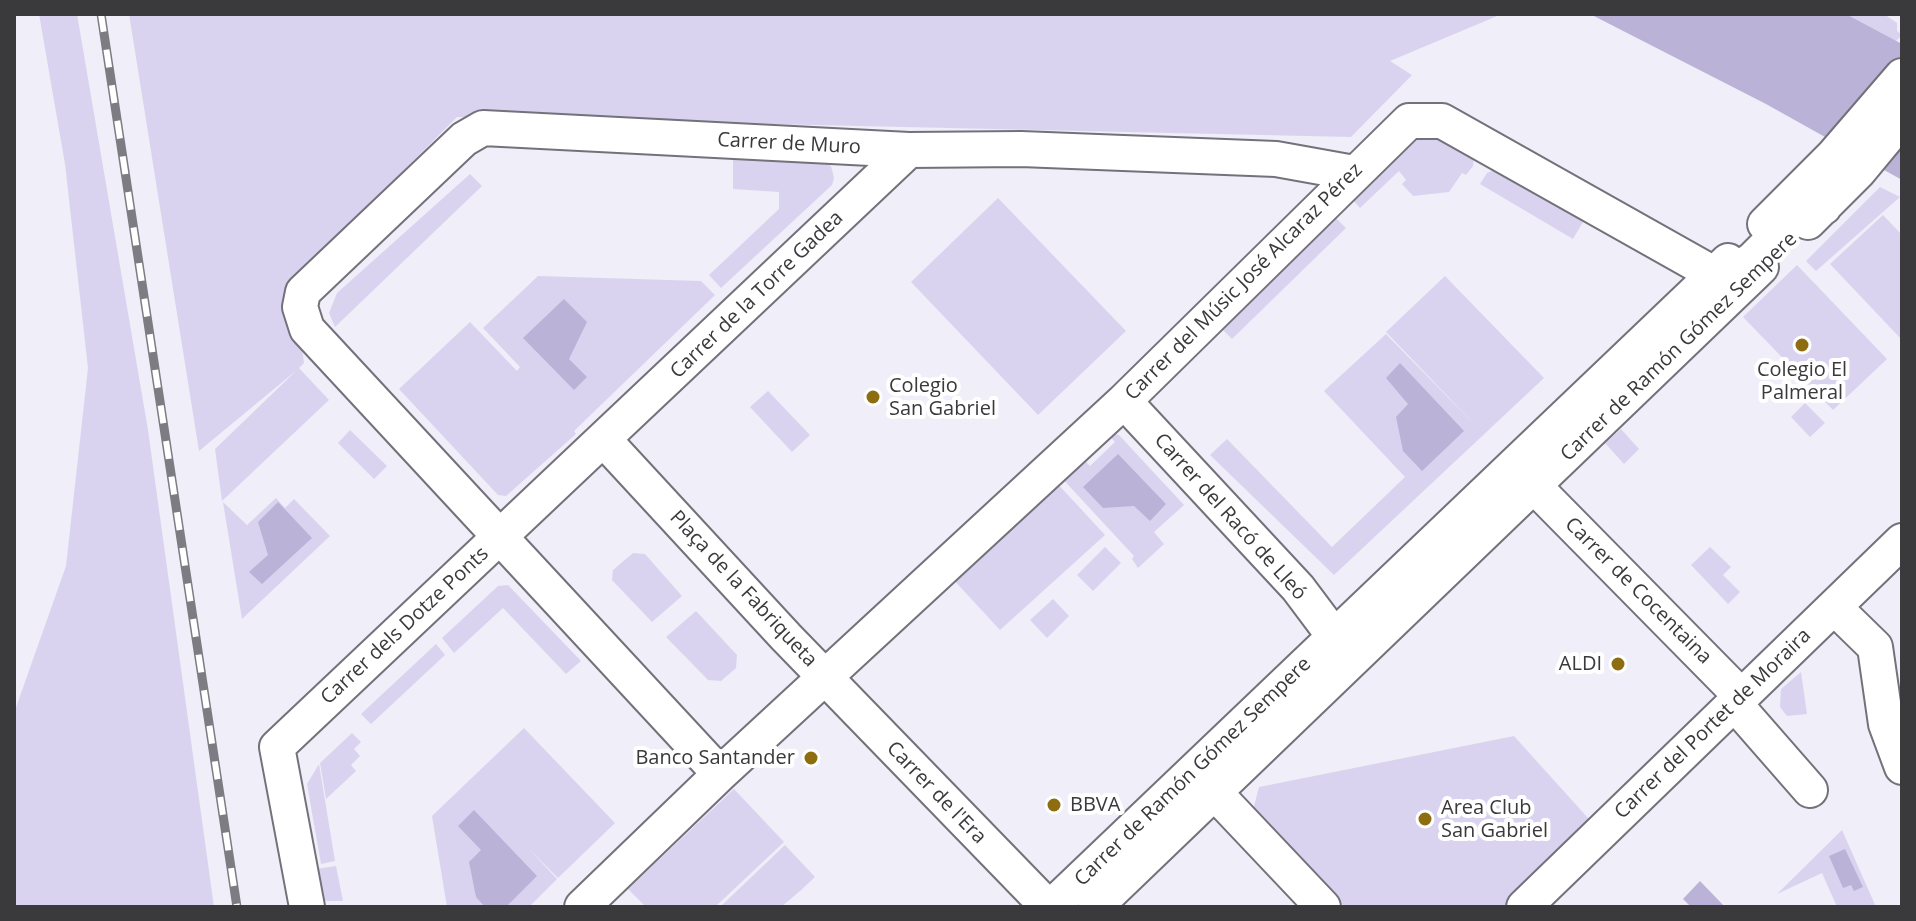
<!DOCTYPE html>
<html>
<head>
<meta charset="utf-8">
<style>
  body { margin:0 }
  #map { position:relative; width:1916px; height:921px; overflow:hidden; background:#f0eef8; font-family:"Open Sans",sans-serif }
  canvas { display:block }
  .frame { position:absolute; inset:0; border:16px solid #3a3a3d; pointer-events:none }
</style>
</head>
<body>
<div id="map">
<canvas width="1916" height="921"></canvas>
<div class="frame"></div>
</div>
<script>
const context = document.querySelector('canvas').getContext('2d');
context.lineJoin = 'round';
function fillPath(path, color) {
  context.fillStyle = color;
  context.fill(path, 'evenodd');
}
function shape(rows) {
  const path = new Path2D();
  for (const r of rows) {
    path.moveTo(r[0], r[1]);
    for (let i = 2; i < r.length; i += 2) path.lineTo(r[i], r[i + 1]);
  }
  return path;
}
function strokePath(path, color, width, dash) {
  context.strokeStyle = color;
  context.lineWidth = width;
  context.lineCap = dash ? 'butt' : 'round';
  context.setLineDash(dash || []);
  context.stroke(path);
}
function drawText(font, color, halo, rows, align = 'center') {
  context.font = font + ' "Open Sans",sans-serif';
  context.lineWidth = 8;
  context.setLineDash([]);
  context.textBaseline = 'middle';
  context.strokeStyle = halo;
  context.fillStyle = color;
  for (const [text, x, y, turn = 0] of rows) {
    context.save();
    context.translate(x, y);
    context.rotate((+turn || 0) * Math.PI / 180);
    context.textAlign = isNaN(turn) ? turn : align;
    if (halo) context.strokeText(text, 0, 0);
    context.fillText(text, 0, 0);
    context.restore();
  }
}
const green = shape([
  [39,14,77,14,148,430,214,907,14,907,14,713,66,566,88,368,65,164],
  [129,14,1502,14,1390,61,1412,75,1351,137,457,117,293,281,304,363,299,368,329,400,222,501,215,449,297,370,199,451],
  [1846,14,1884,14,1897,23,1897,31,1902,35,1896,41],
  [1426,130,1474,155,1473,166,1466,175,1462,173,1449,192,1413,196,1402,184,1406,180,1399,171,1360,208,1352,199,1417,134],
  [733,160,819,160,831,166,834,178,832,185,721,288,709,275,779,209,779,192,733,189],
  [1496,169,1583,222,1573,239,1480,184,1487,173],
  [470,174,482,186,335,327,329,313,337,293],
  [1880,187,1900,197,1816,271,1806,261],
  [998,198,1126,331,1038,415,911,282],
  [1883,215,1902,235,1902,340,1830,264],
  [1336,218,1346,228,1232,339,1221,328],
  [1797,265,1887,359,1833,410,1743,317],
  [538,276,701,281,715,295,574,431,576,434,506,496,498,495,399,389,470,322,517,371,520,367,483,328],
  [1445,276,1544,378,1334,575,1210,455,1227,439,1332,547,1405,477,1324,391,1386,334,1480,430,1386,332],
  [768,391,810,435,792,452,750,407],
  [1805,403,1825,423,1810,437,1791,417],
  [1621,429,1639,449,1624,464,1605,443],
  [350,430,387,466,374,479,338,443],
  [1106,432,1119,435,1184,505,1154,532,1164,544,1138,568,1132,559,1134,556,1059,475,1080,455,1090,466,1115,442],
  [1055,481,1105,535,1000,630,950,576],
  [276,498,285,508,294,499,330,536,242,619,223,502,247,525],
  [1105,547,1121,563,1093,591,1077,575],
  [1710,547,1731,567,1723,575,1740,592,1728,604,1691,565],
  [633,553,645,554,682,596,652,622,612,580,613,570],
  [508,585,581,661,566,674,503,608,454,653,442,638,498,586],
  [1053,599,1069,616,1047,638,1030,620],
  [696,611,737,655,736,668,721,681,708,680,666,637],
  [436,644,445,655,371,724,361,714],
  [1801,672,1807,714,1787,716,1780,707,1781,689],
  [524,728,615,823,558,878,529,849,557,879,529,907,447,907,432,816],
  [352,733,361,742,354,749,360,756,351,765,356,771,326,799,320,763],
  [1514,736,1597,828,1514,907,1345,907,1253,810,1259,787],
  [319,764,335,861,321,864,307,784],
  [734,789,784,842,715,907,646,907,628,889],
  [1842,830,1876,907,1837,907,1822,873,1777,894],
  [785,845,815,877,800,891,781,907,720,907],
  [336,866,343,901,322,901,316,869]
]);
const water = shape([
  [1590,14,1846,14,1902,44,1902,180,1766,104],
  [564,299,587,322,569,359,587,377,574,390,523,338],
  [1400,363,1464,431,1422,471,1403,451,1396,417,1408,404,1386,378],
  [1118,454,1166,504,1150,521,1134,506,1103,508,1083,487],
  [278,502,312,538,262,584,249,572,268,555,258,522],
  [474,810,537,876,506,907,485,907,476,897,469,862,481,850,458,826],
  [1845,849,1863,887,1854,891,1851,885,1843,888,1829,856],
  [1700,881,1725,907,1691,907,1683,899]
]);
const minor = shape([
  [1808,222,1859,171,1902,119],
  [1765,224,1833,156,1902,76],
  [1124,401,1298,588,1334,636,1336,656],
  [604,440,786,637,1048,907],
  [1532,466,1534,486,1741,696],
  [1834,607,1875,647,1886,724,1902,767],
  [1734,703,1810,790],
  [720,774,307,329,300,307,303,292,464,139,483,128,909,150,1021,149,1276,159,1354,173],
  [1216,794,1323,907],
  [307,907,277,747,909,150],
  [582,907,720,774,1124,401,1409,121,1442,121,1714,274,1732,274,1753,259,1796,216,1824,207],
  [1051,907,1728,261],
  [1095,907,1761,267],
  [1524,907,1902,541]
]);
const rail = shape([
  [101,14,237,907]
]);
const markers = [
  [1802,345,8,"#8e6d10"],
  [873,397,8,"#8e6d10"],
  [1618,664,8,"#8e6d10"],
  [811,758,8,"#8e6d10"],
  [1054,805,8,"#8e6d10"],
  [1425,819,8,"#8e6d10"]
];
const streetNames = [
  ["Carrer de Muro",789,144,3],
  ["Carrer del Músic José Alcaraz Pérez",1244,282,-45],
  ["Carrer de la Torre Gadea",757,295,-44],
  ["Carrer de Ramón Gómez Sempere",1679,347,-44],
  ["Carrer del Racó de Lleó",1230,517,48],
  ["Plaça de la Fabriqueta",743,589,47],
  ["Carrer de Cocentaina",1638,591,45],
  ["Carrer dels Dotze Ponts",405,626,-43],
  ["Carrer del Portet de Moraira",1713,724,-44],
  ["Carrer de Ramón Gómez Sempere",1193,772,-44],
  ["Carrer de l'Era",936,793,46]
];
const poiNames = [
  ["Colegio El",1802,370,"center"],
  ["Palmeral",1802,393,"center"],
  ["Colegio",889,386],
  ["San Gabriel",889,409],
  ["ALDI",1602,664,"right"],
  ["Banco Santander",795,758,"right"],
  ["BBVA",1070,805],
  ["Area Club",1441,808],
  ["San Gabriel",1441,831]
];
fillPath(green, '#dad3f0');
fillPath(water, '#bbb2d7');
strokePath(minor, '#73717a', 38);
strokePath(minor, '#fff', 34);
strokePath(rail, '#7d7c82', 9);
strokePath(rail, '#fff', 6, [18]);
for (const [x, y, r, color] of markers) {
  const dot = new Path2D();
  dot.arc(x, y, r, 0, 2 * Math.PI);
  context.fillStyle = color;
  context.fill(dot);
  strokePath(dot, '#fff', 3);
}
drawText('20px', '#3a3a3d', '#fff', streetNames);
drawText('20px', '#3a3a3d', '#fff', poiNames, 'left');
</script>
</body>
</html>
